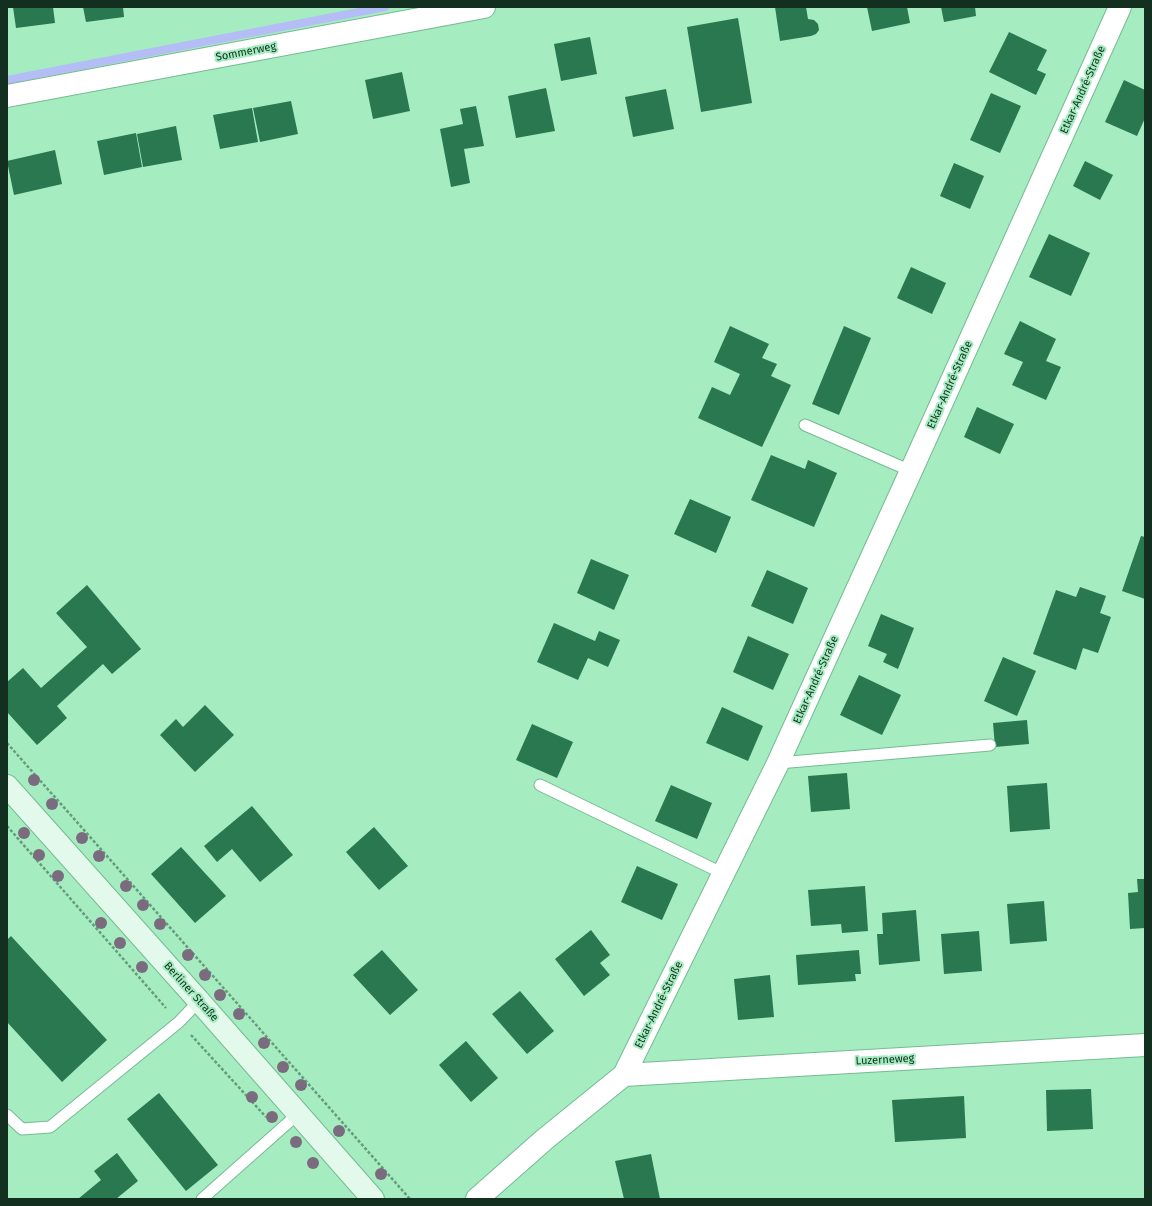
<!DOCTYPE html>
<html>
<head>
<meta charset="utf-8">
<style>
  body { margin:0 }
  #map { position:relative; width:1152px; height:1206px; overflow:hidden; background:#a5ecc0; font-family:"Fira Sans",sans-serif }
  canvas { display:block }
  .frame { position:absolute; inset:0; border:8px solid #122f1f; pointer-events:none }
</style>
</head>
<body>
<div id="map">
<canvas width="1152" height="1206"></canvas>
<div class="frame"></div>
</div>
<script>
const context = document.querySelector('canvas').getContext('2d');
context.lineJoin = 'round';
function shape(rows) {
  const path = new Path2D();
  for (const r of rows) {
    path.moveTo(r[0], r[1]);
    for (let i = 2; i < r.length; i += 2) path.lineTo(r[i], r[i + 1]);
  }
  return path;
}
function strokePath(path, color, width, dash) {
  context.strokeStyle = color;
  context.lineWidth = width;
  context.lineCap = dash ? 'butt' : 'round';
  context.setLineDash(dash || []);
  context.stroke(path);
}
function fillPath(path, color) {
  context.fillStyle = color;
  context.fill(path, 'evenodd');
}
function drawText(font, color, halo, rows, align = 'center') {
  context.font = font + ' "Fira Sans",sans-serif';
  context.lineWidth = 4;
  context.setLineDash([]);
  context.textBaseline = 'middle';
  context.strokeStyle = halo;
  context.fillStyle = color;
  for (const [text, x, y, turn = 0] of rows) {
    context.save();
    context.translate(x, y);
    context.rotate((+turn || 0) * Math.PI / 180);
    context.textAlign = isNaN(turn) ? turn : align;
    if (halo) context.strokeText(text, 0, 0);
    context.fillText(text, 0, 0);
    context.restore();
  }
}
const stream = shape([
  [7,80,385,7]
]);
const building = shape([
  [13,7,53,7,55,23,16,28],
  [83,7,123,7,124,17,86,22],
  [775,7,806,7,808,19,814,20,818,24,819,30,816,34,811,36,780,41],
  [867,7,907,7,910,23,872,31],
  [941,7,975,7,976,16,944,22],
  [738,18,752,103,701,112,687,27],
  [1009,32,1047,50,1037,70,1046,74,1036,95,989,72],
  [590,37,597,74,561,81,554,44],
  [402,72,410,111,373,119,365,80],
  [1124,80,1145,90,1145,118,1137,136,1105,122],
  [546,88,555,131,516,138,508,96],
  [666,89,674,129,633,137,625,97],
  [991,93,1021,106,1000,153,970,140],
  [291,101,298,134,260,142,253,108],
  [476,106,484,146,464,149,470,183,451,187,440,129,463,124,460,109],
  [252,108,258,142,220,149,213,115],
  [176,126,182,160,143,167,137,134],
  [136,133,142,167,104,175,97,141],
  [55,150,62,184,14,195,7,161],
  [1085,161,1113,175,1100,200,1073,186],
  [954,163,984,176,970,209,940,196],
  [1049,234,1090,253,1071,296,1029,277],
  [911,267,946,283,932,314,897,298],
  [1020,321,1056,339,1046,361,1061,367,1046,400,1012,385,1023,362,1004,354],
  [730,326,769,344,762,358,777,364,771,376,791,385,762,447,698,418,712,387,730,395,740,374,714,362],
  [844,326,871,338,839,415,812,404],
  [977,407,1014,424,1000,454,964,437],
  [771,455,805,469,808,460,837,473,814,527,751,500],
  [690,499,731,517,716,553,674,534],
  [1141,536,1145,537,1145,599,1122,591],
  [591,559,629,575,614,610,577,593],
  [767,570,808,588,793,624,751,606],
  [87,585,141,649,112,674,103,664,57,706,67,718,37,745,7,712,7,682,23,668,41,688,87,647,56,613],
  [1080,587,1106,596,1100,613,1111,617,1098,653,1083,648,1076,670,1033,654,1056,590,1076,597],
  [881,614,914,628,898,669,883,662,887,654,868,646],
  [554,623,595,641,599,631,620,640,608,667,588,658,578,680,537,662],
  [748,636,789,654,773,690,733,672],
  [1003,657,1036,671,1017,716,984,701],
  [859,675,901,695,882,735,840,715],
  [205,705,234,735,195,772,160,735,176,719,183,727],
  [722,707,763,726,748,761,706,743],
  [1027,720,1029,744,995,747,993,723],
  [532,724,573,742,557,778,516,760],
  [847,773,850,809,811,812,808,776],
  [1047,783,1050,829,1010,832,1007,786],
  [671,785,712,803,697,839,655,821],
  [252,806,293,855,260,882,232,849,217,862,204,846],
  [374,827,408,866,379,890,346,852],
  [181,847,226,896,195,923,151,874],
  [637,866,678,884,662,920,621,902],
  [1137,879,1145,879,1145,928,1130,929,1128,893,1138,892],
  [865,886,868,931,842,933,841,924,811,926,808,890],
  [1044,901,1047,941,1010,944,1007,904],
  [916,910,920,961,879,965,877,934,883,934,882,913],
  [591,930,610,955,600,963,610,975,584,996,555,959],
  [979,931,982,971,944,974,941,934],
  [11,936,107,1040,62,1082,7,1022,7,940],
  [382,950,418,990,390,1015,353,975],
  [859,950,861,974,855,974,856,981,798,985,796,955],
  [770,975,774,1017,738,1020,734,979],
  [520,991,554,1031,527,1054,492,1014],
  [466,1041,498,1078,471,1102,439,1065],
  [1091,1089,1093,1129,1047,1131,1046,1090],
  [159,1093,218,1165,186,1191,127,1119],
  [964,1096,966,1138,895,1142,892,1100],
  [117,1153,138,1181,116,1199,78,1199,101,1180,94,1171],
  [651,1154,660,1199,624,1199,615,1161]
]);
const path = shape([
  [7,743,410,1199],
  [7,826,166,1008],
  [191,1035,266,1117]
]);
const lane = shape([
  [805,425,911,471],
  [778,763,990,745],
  [540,785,724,874],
  [7,1115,22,1129,50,1127,179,1022,199,1001],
  [202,1199,299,1113]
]);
const street = shape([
  [7,96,484,7],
  [624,1075,1145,1045],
  [477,1199,545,1139,624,1075,778,763,911,471,1120,7]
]);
const secondary = shape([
  [7,786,199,1001,373,1199]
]);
const trees = [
  [34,780],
  [52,804],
  [24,833],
  [82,838],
  [39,855],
  [99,856],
  [58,876],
  [126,886],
  [143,905],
  [101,923],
  [160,924],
  [120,943],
  [188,955],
  [142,967],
  [205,975],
  [220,995],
  [239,1014],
  [264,1043],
  [283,1067],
  [301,1085],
  [252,1097],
  [272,1117],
  [339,1131],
  [296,1142],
  [313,1163],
  [381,1174]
];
const streetNames = [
  ["Sommerweg",246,52,-11],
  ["Etkar-André-Straße",1083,90,-66],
  ["Etkar-André-Straße",950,385,-66],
  ["Etkar-André-Straße",816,680,-66],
  ["Berliner Straße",191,992,48],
  ["Etkar-André-Straße",659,1005,-64],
  ["Luzerneweg",885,1060,-3]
];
strokePath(stream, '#b4bdf6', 8);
fillPath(building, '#29784f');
strokePath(lane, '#76bb92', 13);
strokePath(street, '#76bb92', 24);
strokePath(secondary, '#76bb92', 24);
strokePath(path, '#669b7b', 2.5, [3, 2]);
strokePath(lane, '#fff', 11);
strokePath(street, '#fff', 22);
strokePath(secondary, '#e2f9eb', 22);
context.fillStyle = '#7a6c7e';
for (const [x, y] of trees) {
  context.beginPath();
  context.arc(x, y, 6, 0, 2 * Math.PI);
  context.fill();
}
drawText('11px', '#122f1f', '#a5ecc0', streetNames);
</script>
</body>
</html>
